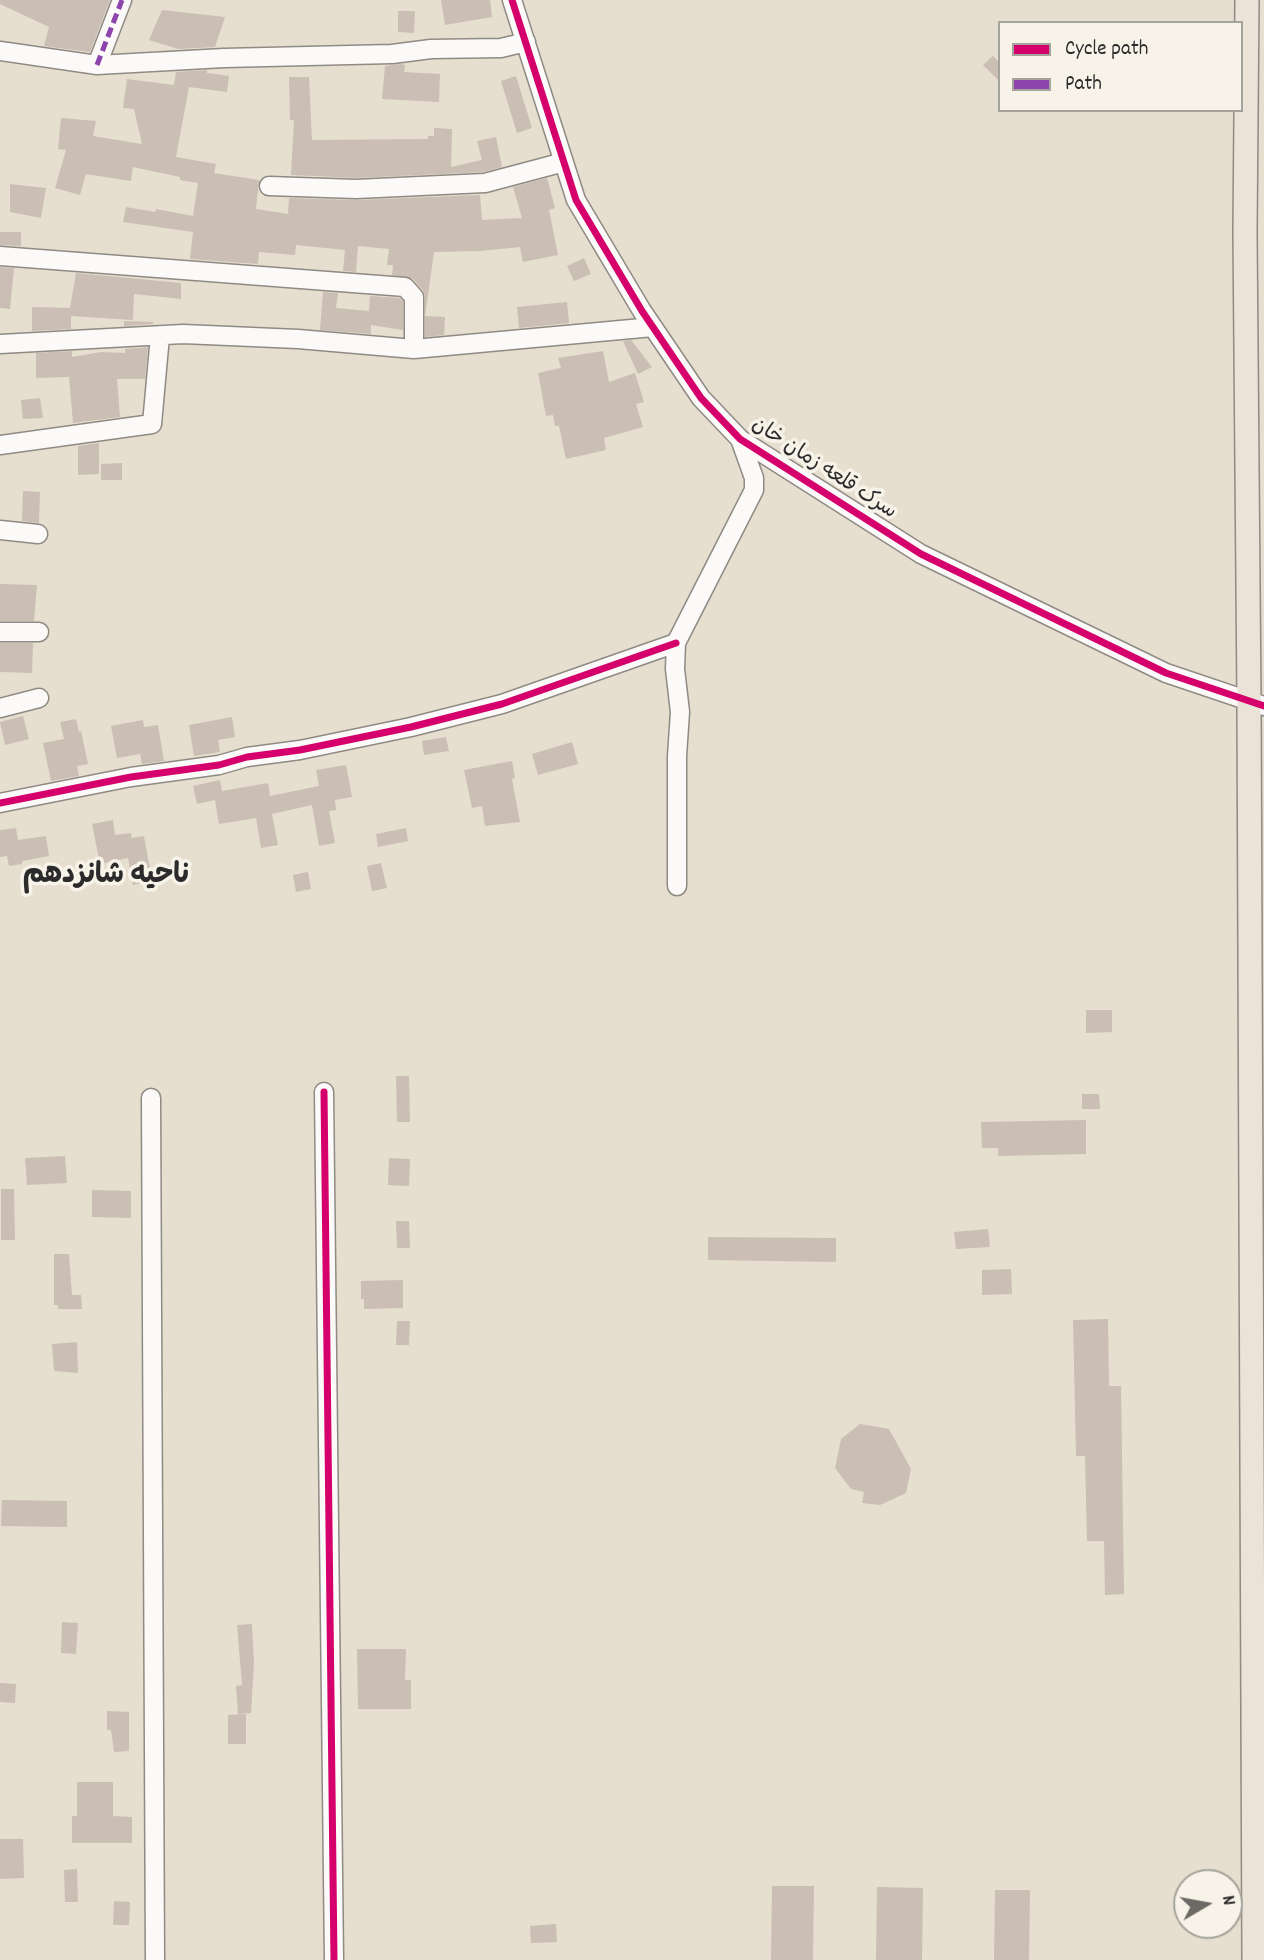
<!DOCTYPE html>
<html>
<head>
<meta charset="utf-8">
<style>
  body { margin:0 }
  #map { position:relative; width:1264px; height:1960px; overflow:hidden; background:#e6decf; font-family:Dekko,sans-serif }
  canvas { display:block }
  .legend { position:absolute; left:998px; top:21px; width:245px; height:91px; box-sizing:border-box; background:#f7f3e8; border:2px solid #a5a39c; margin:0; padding:9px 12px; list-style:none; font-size:21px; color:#2b2b2b }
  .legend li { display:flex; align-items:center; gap:14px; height:35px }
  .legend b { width:35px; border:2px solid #a5a39c }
  .north { position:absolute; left:1173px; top:1869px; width:70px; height:70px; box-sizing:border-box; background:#f7f3e8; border:2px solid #a5a39c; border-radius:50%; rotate:80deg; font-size:19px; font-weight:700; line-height:28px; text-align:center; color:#2b2b2b }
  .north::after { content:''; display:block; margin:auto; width:24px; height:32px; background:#6c6a64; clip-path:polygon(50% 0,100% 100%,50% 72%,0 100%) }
</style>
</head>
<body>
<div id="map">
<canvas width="1264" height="1960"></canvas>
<ul class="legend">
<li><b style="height:9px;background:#d6006c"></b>Cycle path</li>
<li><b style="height:9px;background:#8e44ad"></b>Path</li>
</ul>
<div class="north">N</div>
</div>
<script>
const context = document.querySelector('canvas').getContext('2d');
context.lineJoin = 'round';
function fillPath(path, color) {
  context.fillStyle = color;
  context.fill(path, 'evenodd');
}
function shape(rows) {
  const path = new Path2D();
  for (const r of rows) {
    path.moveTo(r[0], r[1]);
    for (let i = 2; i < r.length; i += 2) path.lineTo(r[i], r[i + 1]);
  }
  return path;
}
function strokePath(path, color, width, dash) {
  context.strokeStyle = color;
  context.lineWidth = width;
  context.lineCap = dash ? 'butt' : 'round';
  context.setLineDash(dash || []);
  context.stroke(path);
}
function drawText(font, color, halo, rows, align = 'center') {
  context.font = font + ' Dekko,"Playpen Sans Arabic",sans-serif';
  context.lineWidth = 7;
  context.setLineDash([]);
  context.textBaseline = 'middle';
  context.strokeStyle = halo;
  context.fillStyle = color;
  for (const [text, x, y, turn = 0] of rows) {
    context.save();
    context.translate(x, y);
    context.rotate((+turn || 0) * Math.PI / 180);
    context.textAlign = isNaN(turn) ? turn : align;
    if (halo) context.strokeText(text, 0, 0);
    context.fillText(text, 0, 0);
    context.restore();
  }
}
const building = shape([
  [0,0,110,0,90,52,44,46,49,27,0,4],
  [441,0,490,0,492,17,445,25],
  [162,10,225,17,215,47,178,49,149,40],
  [398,11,415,11,414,33,398,32],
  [993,56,1000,63,1000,82,983,65],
  [401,64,405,65,404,72,440,74,439,102,382,99,385,66],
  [207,70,207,73,229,76,227,92,189,87,176,157,216,164,214,173,259,180,256,209,288,214,289,198,356,200,480,195,482,220,522,218,513,187,547,178,555,208,549,210,558,255,523,262,520,247,480,251,434,252,425,316,445,317,444,335,425,337,425,297,423,290,413,279,392,275,393,265,387,265,389,249,358,246,356,272,343,271,345,250,296,245,295,255,259,252,258,264,190,259,193,232,123,222,126,207,155,212,156,209,193,216,198,183,180,180,180,177,133,167,131,181,86,174,80,195,55,188,66,150,58,149,61,118,96,121,93,136,142,144,134,109,123,108,127,79,174,85,176,72],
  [516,76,532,128,517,133,501,81],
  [289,77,309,77,312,140,428,139,428,136,434,136,434,128,452,129,451,167,482,160,477,141,496,137,502,167,483,172,356,178,291,175,294,120,290,120],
  [10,184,46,188,41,218,10,212],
  [0,232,21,232,21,246,0,245],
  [584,258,591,274,574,281,567,266],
  [0,267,14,268,10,309,0,308],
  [76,273,181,283,181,299,134,294,133,320,71,316,71,329,32,331,32,307,70,308],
  [323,292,338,293,336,308,369,311,370,296,400,298,403,301,403,330,371,325,371,334,320,330],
  [567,302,569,323,519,328,517,307],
  [124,321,153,322,153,324,124,326],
  [631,340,652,367,638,374,623,341],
  [148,347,145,379,117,379,120,417,73,423,69,377,36,378,36,353,72,351,72,357,101,352,125,353,125,349],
  [603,351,609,382,635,373,644,402,636,404,643,427,604,438,606,450,566,459,559,426,555,426,553,415,546,416,538,373,561,368,558,358],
  [40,398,43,418,23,419,21,400],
  [99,443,99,474,78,475,78,446],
  [122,463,122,480,101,480,101,464],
  [23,491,40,492,39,523,22,521],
  [0,584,37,585,34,621,0,621],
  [0,643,33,643,32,673,0,672],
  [23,716,29,739,5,745,0,722],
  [232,717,235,737,218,740,220,752,194,756,189,725],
  [76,719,79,732,81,731,88,764,77,766,79,776,51,781,43,743,64,739,60,722],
  [143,720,144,727,158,725,164,761,142,764,140,754,117,758,111,726],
  [446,737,449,751,424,755,422,741],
  [572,742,578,764,538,775,532,754],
  [512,761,515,778,512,779,520,822,485,826,482,806,472,808,464,770],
  [346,765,352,797,335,800,336,810,329,811,335,843,319,846,312,805,272,814,278,845,261,848,256,818,219,824,215,800,197,804,193,786,220,780,222,791,268,783,270,796,319,786,316,770],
  [113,820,115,835,131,833,132,838,144,836,152,881,133,885,128,858,100,864,92,824],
  [16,828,18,840,46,836,49,856,22,861,22,864,9,866,7,856,0,857,0,830],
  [406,828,408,841,378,847,376,834],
  [381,863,387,888,372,891,367,866],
  [308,872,311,889,296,892,293,875],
  [1086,1010,1112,1010,1112,1032,1086,1033],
  [396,1076,409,1076,410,1122,397,1122],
  [1082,1094,1099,1094,1100,1109,1082,1109],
  [1086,1120,1086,1154,998,1156,998,1148,982,1148,981,1122],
  [65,1156,67,1183,27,1185,25,1158],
  [389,1158,410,1159,409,1186,388,1185],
  [1,1189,14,1189,15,1240,1,1240],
  [92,1190,131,1191,131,1218,92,1217],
  [396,1221,409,1221,410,1248,397,1248],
  [988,1229,990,1247,956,1249,954,1232],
  [708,1237,836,1238,836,1262,708,1260],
  [54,1254,69,1254,72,1295,81,1295,82,1309,58,1309,58,1305,54,1305],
  [1011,1269,1012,1294,982,1295,982,1270],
  [403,1280,403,1308,364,1309,364,1299,361,1299,361,1281],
  [1108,1319,1109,1386,1121,1386,1124,1594,1105,1595,1104,1541,1087,1541,1085,1456,1076,1456,1073,1320],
  [397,1321,410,1321,409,1345,396,1345],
  [77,1342,78,1373,54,1371,52,1344],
  [860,1424,889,1429,911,1469,906,1493,880,1505,862,1503,864,1492,851,1489,835,1468,841,1439],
  [2,1500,67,1501,67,1527,1,1526],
  [62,1622,78,1623,76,1654,61,1653],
  [252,1624,254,1662,251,1713,238,1714,236,1686,242,1685,237,1625],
  [357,1649,406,1649,405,1680,411,1680,411,1709,358,1709],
  [0,1683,16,1684,15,1703,0,1702],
  [107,1711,129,1712,129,1751,114,1752,111,1730,107,1730],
  [246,1714,246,1744,228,1744,228,1715],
  [77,1782,113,1782,113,1816,132,1817,132,1843,72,1843,72,1816,77,1816],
  [0,1839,23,1839,24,1878,0,1879],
  [77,1869,78,1902,65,1902,64,1870],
  [772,1886,814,1886,813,1960,771,1960],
  [877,1887,923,1888,922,1960,876,1960],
  [995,1890,1030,1890,1029,1960,994,1960],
  [114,1901,130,1902,129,1925,113,1925],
  [556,1924,557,1942,531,1943,530,1926]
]);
const minor = shape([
  [512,0,576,200,642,311,701,398,740,439,921,554,1166,673,1264,706],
  [0,51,97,65,224,58,392,54,431,49,501,48,526,42],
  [97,65,122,0],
  [269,186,356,189,485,183,564,162],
  [0,256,405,287,414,297,414,349],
  [0,344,183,334,298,339,414,349,653,327],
  [0,445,152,424,160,336],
  [0,530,38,534],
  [0,632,39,632],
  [0,708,39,698],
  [0,803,131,777,219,765,247,757,300,750,411,727,502,704,676,643],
  [677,886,677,756,680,712,675,669,676,643,754,490,754,478,740,439],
  [324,1092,334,1960],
  [151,1098,155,1960]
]);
const major = shape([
  [1247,0,1245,232,1249,701,1254,1960]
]);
const quiet = shape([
  [97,65,122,0]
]);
const cycleway = shape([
  [512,0,576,200,642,311,701,398,740,439,921,554,1166,673,1264,706],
  [0,803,131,777,219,765,247,757,300,750,411,727,502,704,676,643],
  [324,1092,334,1960]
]);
const streetNames = [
  ["سرک قلعه زمان خان",823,470,33]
];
const districtNames = [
  ["ناحیه شانزدهم",106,878]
];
fillPath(building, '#cbbeb5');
strokePath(minor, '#8f8a83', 21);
strokePath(major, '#8f8a83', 26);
strokePath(minor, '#fbfaf8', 18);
strokePath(major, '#ebe2d8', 23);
strokePath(quiet, '#8e44ad', 5, [10, 5]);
strokePath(cycleway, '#d6006c', 7);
drawText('21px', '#2b2b2b', '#f7f3e8', streetNames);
drawText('bold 28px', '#2b2b2b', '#f7f3e8', districtNames);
</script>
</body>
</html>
